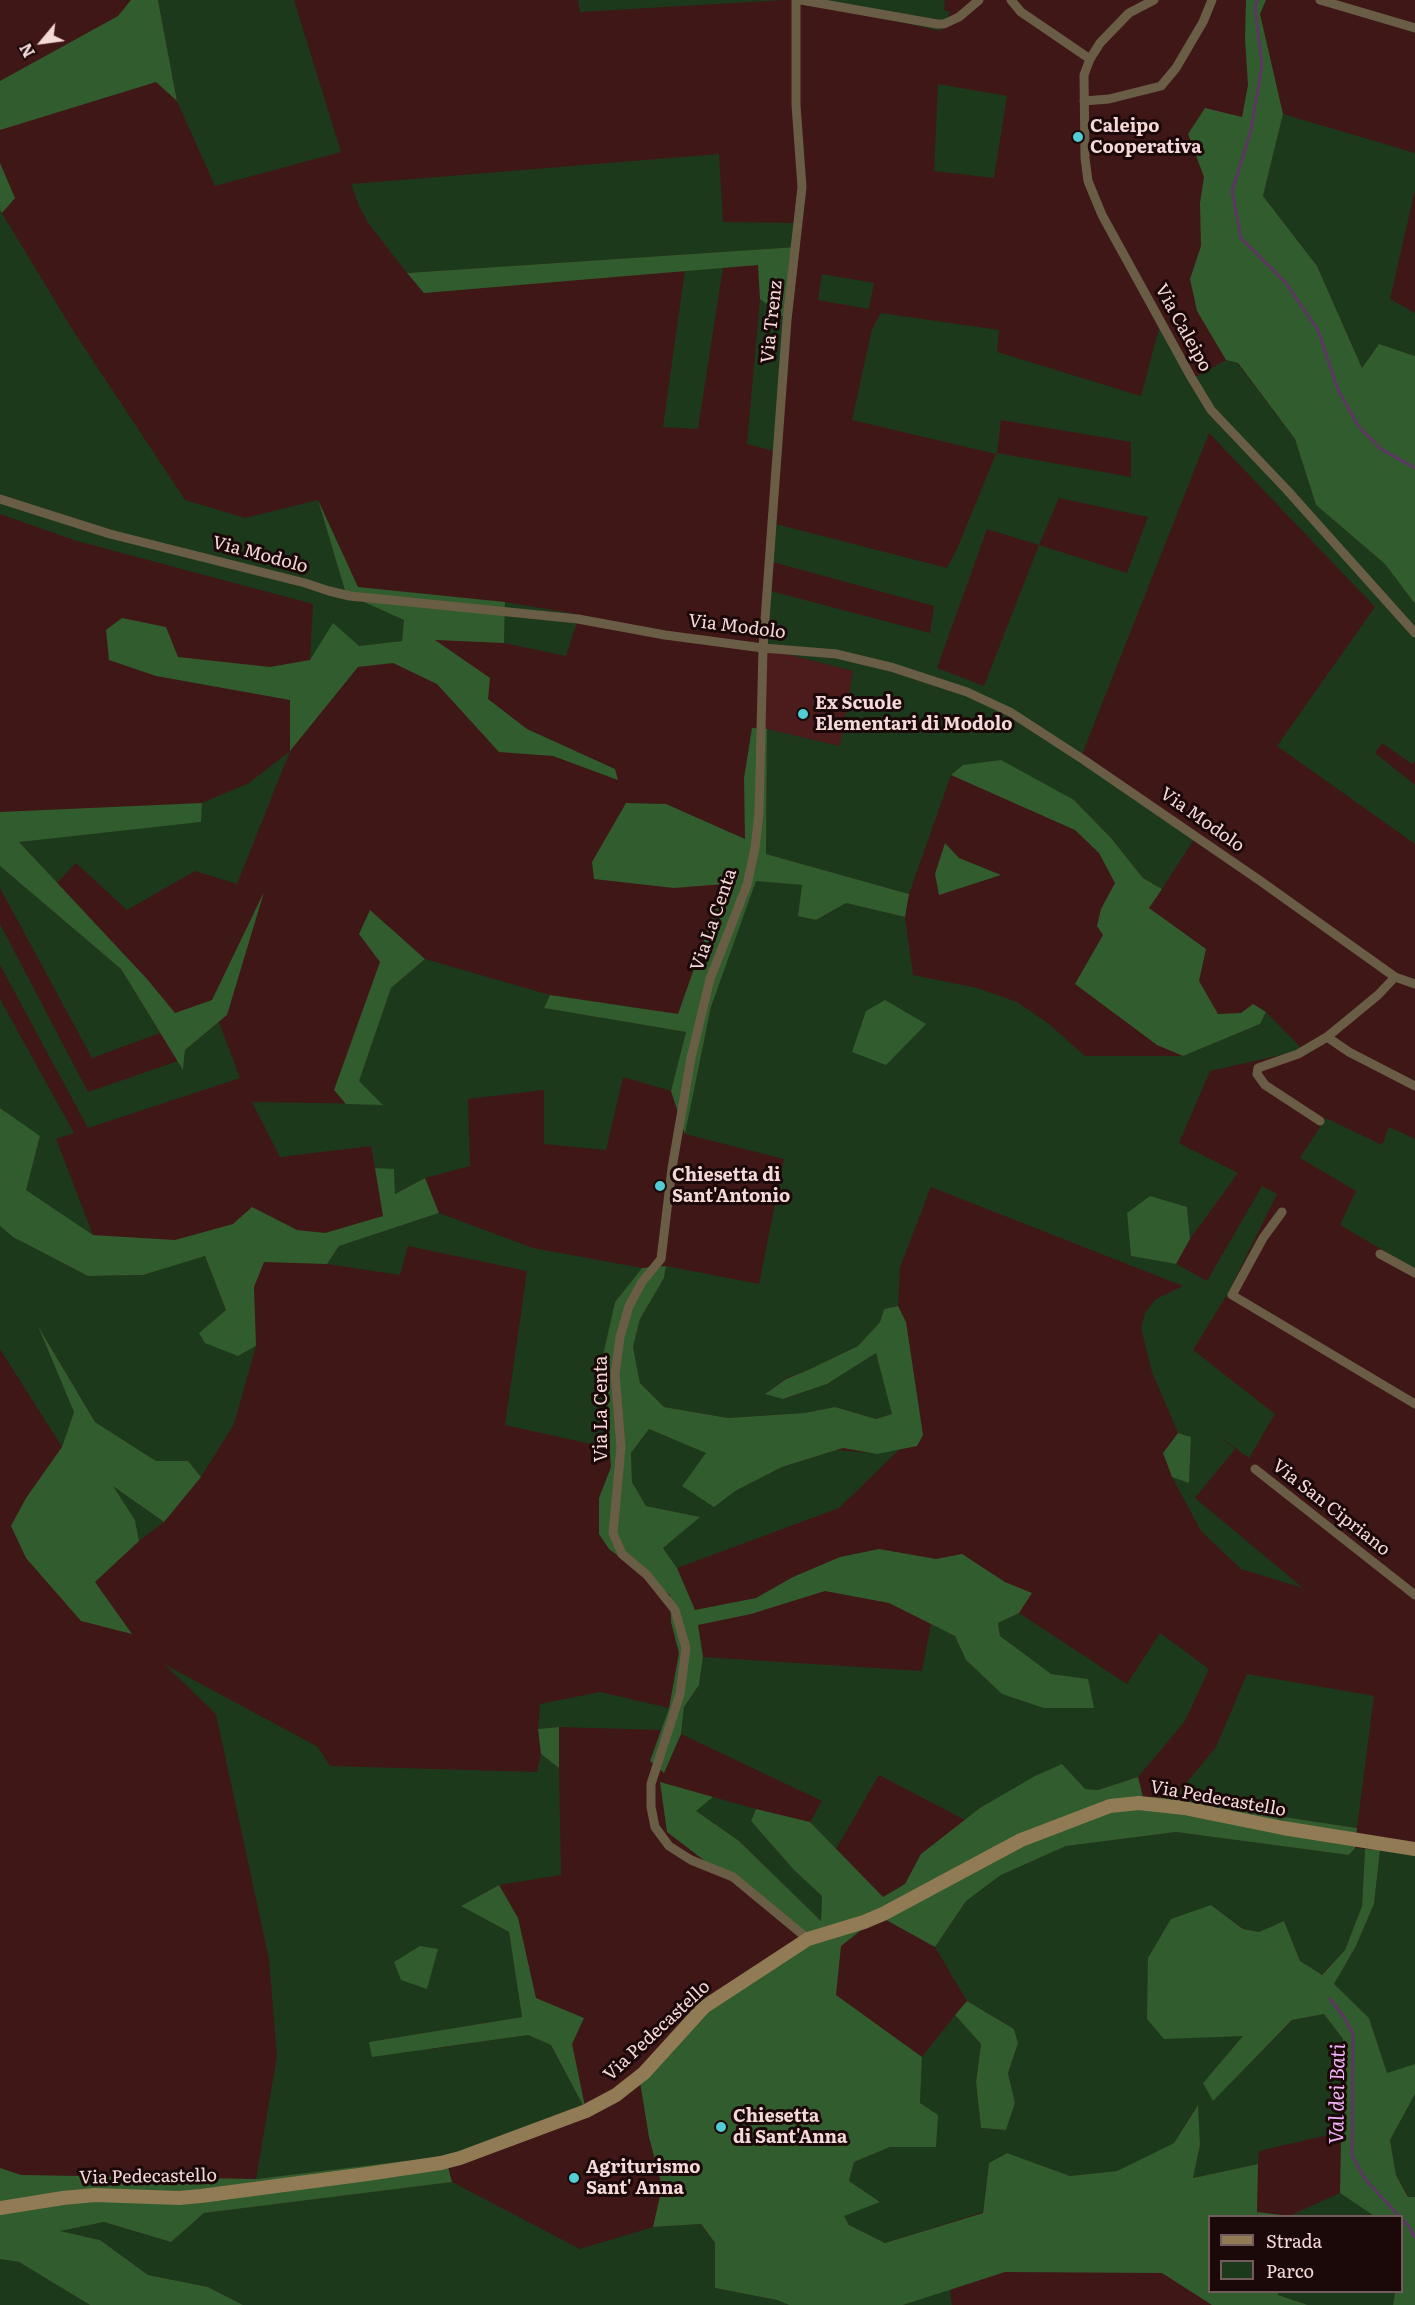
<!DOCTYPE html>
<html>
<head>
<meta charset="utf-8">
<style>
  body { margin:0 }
  #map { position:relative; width:1415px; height:2305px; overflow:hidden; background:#3f1717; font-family:Literata,serif }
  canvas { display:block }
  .legend { position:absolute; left:1208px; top:2215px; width:195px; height:78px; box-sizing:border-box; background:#1b0909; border:2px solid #725c5b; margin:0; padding:8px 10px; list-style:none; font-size:18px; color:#f5d9d7 }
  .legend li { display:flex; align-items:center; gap:12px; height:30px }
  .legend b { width:30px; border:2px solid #725c5b }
  .north { position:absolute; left:12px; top:12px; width:60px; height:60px; -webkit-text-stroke:4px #1b0909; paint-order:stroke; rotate:241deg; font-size:16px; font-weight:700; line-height:24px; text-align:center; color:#f5d9d7 }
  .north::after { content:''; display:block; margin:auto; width:21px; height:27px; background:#f5d9d7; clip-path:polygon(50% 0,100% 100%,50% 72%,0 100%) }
</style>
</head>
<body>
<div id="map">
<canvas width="1415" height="2305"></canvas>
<ul class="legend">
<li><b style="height:8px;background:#907b55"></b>Strada</li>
<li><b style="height:16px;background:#1d391b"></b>Parco</li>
</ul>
<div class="north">N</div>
</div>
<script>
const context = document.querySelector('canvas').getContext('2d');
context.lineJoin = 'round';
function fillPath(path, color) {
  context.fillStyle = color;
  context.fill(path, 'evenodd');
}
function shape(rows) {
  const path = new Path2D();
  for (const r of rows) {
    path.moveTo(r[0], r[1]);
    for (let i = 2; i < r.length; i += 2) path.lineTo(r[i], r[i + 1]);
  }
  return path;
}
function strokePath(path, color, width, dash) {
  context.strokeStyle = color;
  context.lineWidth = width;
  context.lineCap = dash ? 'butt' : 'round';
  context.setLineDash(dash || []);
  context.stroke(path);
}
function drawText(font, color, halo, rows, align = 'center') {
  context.font = font + ' Literata,serif';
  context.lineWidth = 6;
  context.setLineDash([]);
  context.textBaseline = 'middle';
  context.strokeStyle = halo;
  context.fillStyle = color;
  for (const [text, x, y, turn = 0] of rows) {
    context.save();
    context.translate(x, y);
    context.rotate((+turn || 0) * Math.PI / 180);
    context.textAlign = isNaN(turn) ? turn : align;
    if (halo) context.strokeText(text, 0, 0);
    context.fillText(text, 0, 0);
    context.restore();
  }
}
const built = shape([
  [763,648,853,671,841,746,760,728]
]);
const green = shape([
  [158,0,294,0,341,152,215,186,177,101],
  [578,0,784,0,580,12],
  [800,0,945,0,944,10,950,12,941,31],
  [938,84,1007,96,994,178,934,171],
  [1283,114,1415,153,1415,190,1390,299,1415,313,1415,356,1379,344,1362,368,1317,266,1263,196],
  [719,154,723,222,799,223,796,247,407,273,369,224,359,206,351,184],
  [0,210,72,329,185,500,245,518,318,500,346,594,405,620,402,641,359,646,310,660,313,604,77,541,0,514],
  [723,267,698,429,663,427,685,270],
  [822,274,874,283,869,309,818,300],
  [760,299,787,320,777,452,747,444],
  [881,313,999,330,997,352,1141,396,1160,325,1190,380,1226,360,1237,363,1295,439,1316,505,1385,564,1415,604,1415,762,1412,764,1382,743,1375,753,1415,785,1415,844,1277,746,1375,607,1209,433,1081,757,1196,836,1162,889,1143,878,1111,838,1074,800,951,775,909,894,766,854,767,729,840,746,853,671,763,648,767,590,930,633,934,606,769,561,772,523,947,568,957,549,996,454,852,420,872,329],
  [1001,420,1131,442,1131,477,997,453],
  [1059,498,1148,517,1127,573,1039,545],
  [987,529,1039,545,984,686,937,668],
  [505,602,576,614,578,619,566,656,504,643],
  [290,751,237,884,195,871,127,910,76,863,57,883,18,841,200,822,202,803,249,783],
  [0,866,121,969,160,1033,92,1058,0,888],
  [756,880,802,885,799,916,816,920,846,903,905,917,913,975,977,988,1017,1002,1049,1024,1085,1056,1183,1056,1260,1024,1266,1012,1303,1050,1210,1071,1179,1143,1238,1173,1190,1239,1187,1207,1132,1256,1176,1264,1207,1281,1262,1186,1277,1194,1228,1293,1193,1350,1275,1414,1249,1458,1217,1435,1235,1449,1195,1498,1303,1588,1241,1569,1201,1531,1172,1477,1189,1482,1191,1437,1178,1433,1152,1372,1141,1328,1145,1313,1156,1299,1183,1286,931,1187,900,1267,898,1306,884,1309,880,1322,858,1346,808,1370,786,1378,766,1393,784,1399,827,1384,876,1353,893,1414,876,1419,835,1407,804,1413,728,1418,664,1407,640,1383,633,1347,640,1319,664,1278,666,1266,759,1284,784,1159,685,1134,711,1007],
  [0,924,88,1092,178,1061,183,1069,185,1050,219,1022,240,1078,88,1128,0,965],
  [425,959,550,995,545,1008,686,1032,671,1091,623,1077,606,1150,544,1144,544,1090,468,1099,470,1166,425,1178,395,1194,394,1170,375,1168,371,1146,280,1157,252,1102,382,1104,358,1082,391,988],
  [0,999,74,1133,56,1139,93,1235,25,1190,40,1137,0,1108],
  [1326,1118,1382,1145,1389,1127,1415,1139,1415,1269,1340,1225,1356,1191,1300,1158],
  [439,1213,533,1248,642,1268,615,1302,603,1355,609,1448,505,1425,527,1271,408,1246,400,1275,327,1264,339,1246],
  [0,1226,13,1237,88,1276,143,1275,205,1255,226,1310,200,1333,238,1356,256,1346,234,1424,201,1477,188,1461,156,1461,95,1422,42,1332,74,1412,62,1447,0,1349],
  [649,1429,707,1453,714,1506,735,1491,782,1467,837,1450,871,1453,900,1449,839,1508,677,1568,663,1548,699,1517,646,1506,632,1482,631,1453],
  [111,1484,164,1522,139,1541,135,1520],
  [1019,1613,1127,1684,1160,1633,1209,1669,1185,1721,1138,1777,1098,1790,1084,1789,980,1808,965,1820,879,1775,836,1849,810,1822,822,1801,681,1734,684,1707,699,1685,703,1657,922,1671,931,1624,955,1636,966,1660,1002,1694,1087,1679,1051,1675,1000,1636,998,1623],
  [164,1664,318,1747,330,1766,537,1772,541,1754,559,1768,561,1875,499,1885,461,1906,509,1932,522,2017,369,2042,431,2049,528,2035,551,2045,586,2111,445,2156,256,2179,277,2056,269,1959,216,1714],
  [1247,1674,1374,1696,1357,1828,1218,1807,1174,1798,1216,1747],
  [600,1692,669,1708,661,1730,559,1727,538,1729,540,1704],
  [713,1797,756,1809,751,1821,794,1870,822,1896,821,1921,739,1841,695,1811],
  [1176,1832,1349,1855,1355,1848,1365,1849,1362,1906,1345,1950,1321,1975,1300,1961,1284,1921,1259,1932,1244,1929,1211,1905,1243,2036,1204,2082,1213,2100,1293,2020,1324,2014,1343,2039,1341,2132,1259,2151,1258,2164,1193,2178,1200,2145,1197,2106,1174,2143,1117,2171,1070,2176,1006,2153,989,2163,983,2212,885,2243,849,2225,843,2215,880,2202,849,2181,854,2162,890,2147,936,2147,920,2103,922,2057,955,2015,981,2044,976,2082,981,2128,1006,2130,1015,2103,1008,2073,1018,2043,1014,2029,967,2001,935,1947,966,1901,1001,1875,1066,1846],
  [1380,1850,1415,1854,1415,2064,1387,2074,1369,2018,1334,1984,1356,1946,1374,1904],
  [1415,2094,1415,2197,1409,2197,1396,2175,1390,2140],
  [452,2182,580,2249,653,2227,700,2224,715,2243,715,2288,777,2300,789,2305,243,2305,208,2287,148,2275,100,2240,58,2231,104,2222,171,2242,204,2213],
  [1340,2193,1374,2216,1289,2216],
  [0,2259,19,2262,90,2305,0,2305],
  [950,2289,952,2305,903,2305],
  [1278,2292,1395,2292,1393,2305,1308,2305,1277,2295]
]);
const forest = shape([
  [131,0,158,0,177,101,156,82,0,130,0,81,118,16],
  [1246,0,1266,0,1260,14,1283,114,1263,196,1317,266,1362,368,1379,344,1415,356,1415,604,1385,564,1316,505,1295,439,1238,363,1226,360,1197,311,1190,279,1201,246,1200,203,1204,177,1188,134,1205,108,1242,117,1248,85,1245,39],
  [0,163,15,198,2,213,0,210],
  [796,247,787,320,760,299,758,265,424,293,407,273],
  [318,500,358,587,505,602,504,643,435,640,490,678,488,699,527,729,615,769,618,780,553,756,499,752,437,684,393,663,358,667,290,751,290,700,156,676,109,660,106,630,122,618,166,627,178,657,270,667,310,660,333,623,359,646,402,641,404,620,346,594],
  [752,728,767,729,766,854,909,894,905,917,846,903,816,920,798,916,802,885,756,881,711,1007,685,1134,671,1091,686,1032,544,1008,550,995,678,1014,724,884,674,888,594,879,592,862,626,803,666,804,745,839,744,778],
  [1001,760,1074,800,1111,838,1143,878,1162,889,1149,908,1206,949,1199,981,1218,1014,1241,1013,1253,1004,1266,1012,1260,1024,1183,1056,1157,1045,1075,984,1103,935,1097,926,1101,909,1115,883,1099,853,1075,830,951,775,963,765],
  [202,803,201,822,19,842,147,979,175,1013,212,1000,264,892,227,1015,185,1050,183,1070,121,969,0,866,0,812],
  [945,843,959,858,1001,875,939,895,935,874],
  [370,910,425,959,391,988,359,1081,383,1105,346,1104,334,1090,380,962,359,934],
  [885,1000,926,1024,886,1065,852,1052,866,1011],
  [0,1108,40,1136,26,1190,93,1235,175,1240,233,1224,252,1207,297,1230,325,1233,383,1216,375,1168,394,1169,395,1194,425,1178,439,1213,339,1246,327,1264,264,1262,254,1287,256,1346,238,1356,205,1343,199,1333,226,1310,205,1256,143,1275,88,1276,13,1237,0,1226],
  [1150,1196,1187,1207,1190,1239,1176,1264,1131,1256,1127,1213],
  [666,1266,664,1278,640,1319,633,1347,640,1383,664,1407,728,1418,804,1413,835,1407,876,1419,892,1414,876,1353,827,1384,783,1399,765,1394,786,1379,808,1370,858,1346,880,1322,884,1309,898,1306,906,1322,923,1435,917,1446,877,1454,843,1448,782,1467,735,1491,714,1507,682,1486,706,1453,649,1429,631,1453,632,1482,646,1506,700,1517,663,1548,677,1568,695,1610,756,1598,793,1577,840,1557,879,1549,936,1559,962,1554,1005,1582,1032,1593,1019,1613,998,1623,1000,1636,1051,1674,1088,1679,1094,1708,1044,1708,1002,1694,966,1660,955,1636,889,1603,825,1591,751,1614,698,1625,703,1657,699,1685,684,1707,681,1734,664,1773,650,1761,669,1708,679,1653,671,1622,670,1595,609,1549,599,1534,599,1498,611,1467,603,1355,615,1302,642,1268],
  [38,1326,95,1422,156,1461,188,1461,201,1477,164,1522,113,1486,135,1520,139,1541,95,1582,132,1634,81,1621,26,1558,11,1526,26,1498,62,1447,74,1412],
  [1178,1433,1191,1437,1189,1483,1172,1477,1163,1453],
  [559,1727,559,1768,541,1754,538,1729],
  [1062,1764,1085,1789,1098,1790,1138,1777,1143,1797,1174,1798,1218,1807,1357,1828,1355,1848,1349,1855,1176,1832,1066,1846,1001,1875,966,1901,935,1947,879,1916,841,1946,836,1995,922,2057,920,2103,938,2115,936,2147,890,2147,854,2162,849,2181,880,2202,844,2216,849,2225,885,2243,983,2213,989,2163,1007,2153,1070,2176,1117,2171,1174,2143,1198,2105,1200,2145,1193,2178,1258,2164,1257,2212,1289,2216,1210,2216,1210,2292,1278,2292,1278,2295,1308,2305,1212,2305,1162,2273,1005,2272,903,2305,789,2305,777,2300,715,2288,715,2243,701,2224,653,2227,662,2187,649,2137,639,2076,696,2006,807,1939,667,1832,660,1782,713,1797,696,1811,739,1841,821,1921,822,1896,794,1870,751,1821,756,1809,810,1822,883,1897,905,1884,921,1854,980,1808,1035,1776],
  [1365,1849,1380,1850,1374,1904,1356,1946,1334,1984,1369,2018,1387,2073,1415,2064,1415,2094,1390,2140,1396,2175,1408,2197,1415,2197,1415,2305,1393,2305,1395,2292,1402,2292,1402,2216,1374,2216,1340,2193,1343,2039,1324,2014,1292,2020,1213,2101,1203,2083,1243,2036,1164,2039,1147,2019,1148,1958,1171,1919,1211,1905,1243,1929,1259,1932,1284,1921,1300,1961,1322,1975,1345,1950,1362,1906],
  [499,1885,518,1918,536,1998,584,2018,572,2044,586,2111,551,2045,528,2035,372,2057,369,2042,522,2017,509,1932,461,1906],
  [420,1946,438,1949,427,1989,401,1980,394,1962],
  [967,2001,1014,2029,1018,2043,1008,2073,1015,2103,1006,2130,981,2128,976,2082,981,2044,955,2015],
  [445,2156,452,2182,204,2213,171,2242,104,2222,60,2231,100,2240,148,2275,208,2287,243,2305,90,2305,19,2262,0,2259,0,2168,21,2175,256,2179]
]);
const stream = shape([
  [1257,0,1255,9,1262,65,1251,130,1232,191,1241,238,1285,282,1318,330,1338,390,1359,427,1381,449,1415,468],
  [1330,1999,1344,2017,1353,2034,1352,2155,1365,2179,1399,2216],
  [1402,2219,1408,2225,1415,2238]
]);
const street = shape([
  [796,0,796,105,802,187,787,320,772,523,763,648,759,813,755,848,747,885,710,979,691,1058,672,1168,661,1259,642,1282,629,1306,620,1337,615,1374,621,1447,613,1533,622,1554,647,1575,675,1610,686,1648,680,1694,651,1784,651,1807,655,1827,669,1846,691,1860,733,1877,808,1939],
  [801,0,937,24,944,24,959,17,979,0],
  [1011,0,1021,12,1090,59],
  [1154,0,1129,13,1100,43,1090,59,1084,75,1085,158,1088,181,1102,215,1191,377,1211,410,1287,490,1415,633],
  [1320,0,1415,28],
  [1084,101,1109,99,1161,86,1176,68,1203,22,1212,0],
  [0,499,110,534,305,583,329,591,350,596,578,619,665,635,763,648,837,654,891,667,967,692,1010,712,1084,760,1259,880,1395,977,1415,984],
  [1327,1037,1349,1052,1415,1086],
  [1320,1121,1265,1085,1257,1074,1258,1068,1298,1054,1327,1037,1378,995,1395,977],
  [1282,1212,1263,1238,1232,1295,1415,1404],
  [1380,1254,1415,1273],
  [1255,1469,1415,1595]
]);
const secondary = shape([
  [0,2208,63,2198,95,2195,179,2198,201,2196,367,2174,441,2163,460,2158,586,2111,616,2095,644,2073,704,2007,808,1939,864,1922,883,1914,1021,1840,1110,1806,1139,1803,1184,1808,1283,1828,1415,1849]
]);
const markers = [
  [1078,137,6,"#52ccd5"],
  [803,714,6,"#52ccd5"],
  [660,1186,6,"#52ccd5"],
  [721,2127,6,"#52ccd5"],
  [574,2178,6,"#52ccd5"]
];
const poiNames = [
  ["Caleipo",1090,127],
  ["Cooperativa",1090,148],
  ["Ex Scuole",815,704],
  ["Elementari di Modolo",815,725],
  ["Chiesetta di",672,1176],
  ["Sant'Antonio",672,1197],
  ["Chiesetta",733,2117],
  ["di Sant'Anna",733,2138],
  ["Agriturismo",586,2168],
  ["Sant' Anna",586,2189]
];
const streetNames = [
  ["Via Trenz",772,322,-84],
  ["Via Caleipo",1183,328,61],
  ["Via Modolo",260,555,15],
  ["Via Modolo",737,627,7],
  ["Via Modolo",1202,820,35],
  ["Via La Centa",714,920,-71],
  ["Via La Centa",602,1409,-90],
  ["Via San Cipriano",1331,1508,38],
  ["Via Pedecastello",1218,1799,10],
  ["Via Pedecastello",657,2031,-43],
  ["Via Pedecastello",148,2177,-1]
];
const waterNames = [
  ["Val dei Bati",1338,2094,-89]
];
fillPath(built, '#4c1c1c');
fillPath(green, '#1d391b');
fillPath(forest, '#315c2d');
strokePath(stream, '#5d3663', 3);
strokePath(street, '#6a5d45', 9);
strokePath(secondary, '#907b55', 14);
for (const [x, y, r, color] of markers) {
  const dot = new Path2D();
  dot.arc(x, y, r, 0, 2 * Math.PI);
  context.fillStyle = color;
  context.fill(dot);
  strokePath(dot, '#1b0909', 2);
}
drawText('bold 18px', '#f5d9d7', '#1b0909', poiNames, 'left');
drawText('18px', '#f5d9d7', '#1b0909', streetNames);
drawText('italic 20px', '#f4b5fd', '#1b0909', waterNames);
</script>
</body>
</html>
